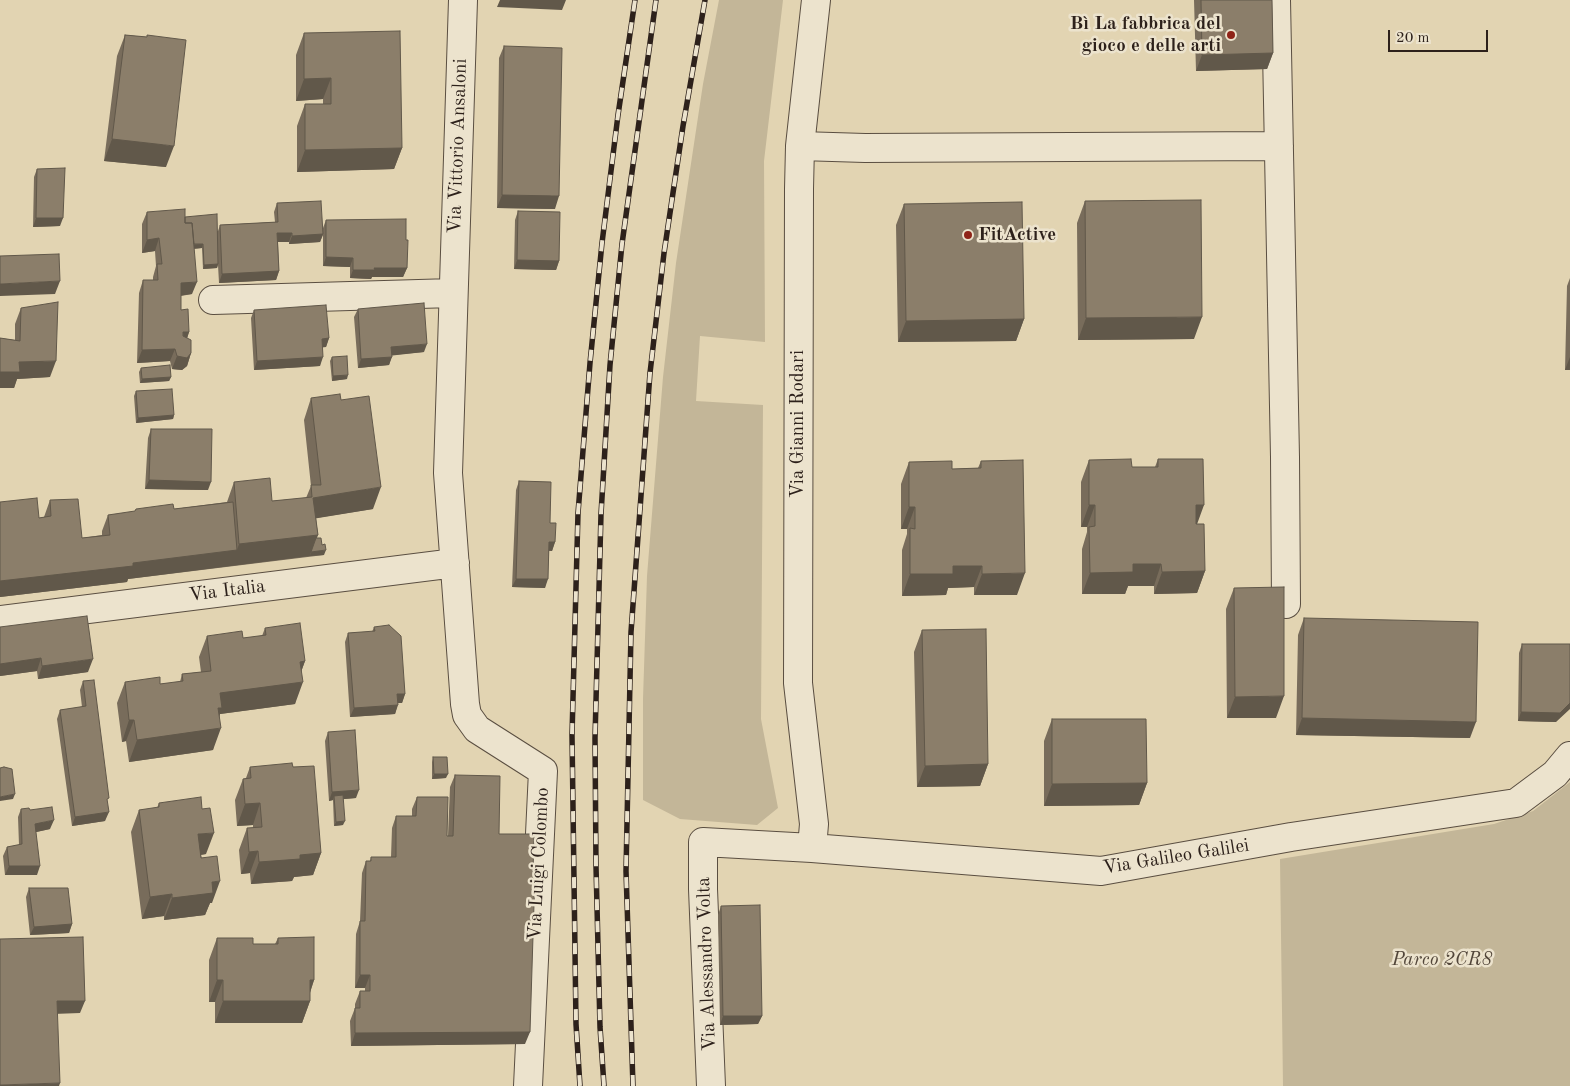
<!DOCTYPE html>
<html>
<head>
<meta charset="utf-8">
<style>
  body { margin:0 }
  #map { position:relative; width:1570px; height:1086px; overflow:hidden; background:#e2d4b2; font-family:"Old Standard TT",serif }
  canvas { display:block }
  .scale { position:absolute; left:1388px; top:30px; width:100px; height:22px; box-sizing:border-box; border:2px solid #2d211b; border-top:0; padding-left:6px; font-size:15px; line-height:18px; white-space:nowrap; color:#2d211b; -webkit-text-stroke:4px #ece3cd; paint-order:stroke }
</style>
</head>
<body>
<div id="map">
<canvas width="1570" height="1086"></canvas>
<div class="scale">20 m</div>
</div>
<script>
const context = document.querySelector('canvas').getContext('2d');
context.lineJoin = 'round';
function fillPath(path, color) {
  context.fillStyle = color;
  context.fill(path, 'evenodd');
}
function shape(rows) {
  const path = new Path2D();
  for (const r of rows) {
    path.moveTo(r[0], r[1]);
    for (let i = 2; i < r.length; i += 2) path.lineTo(r[i], r[i + 1]);
  }
  return path;
}
function strokePath(path, color, width, dash) {
  context.strokeStyle = color;
  context.lineWidth = width;
  context.lineCap = dash ? 'butt' : 'round';
  context.setLineDash(dash || []);
  context.stroke(path);
}
function drawText(font, color, halo, rows, align = 'center') {
  context.font = font + ' "Old Standard TT",serif';
  context.lineWidth = 5;
  context.setLineDash([]);
  context.textBaseline = 'middle';
  context.strokeStyle = halo;
  context.fillStyle = color;
  for (const [text, x, y, turn = 0] of rows) {
    context.save();
    context.translate(x, y);
    context.rotate((+turn || 0) * Math.PI / 180);
    context.textAlign = isNaN(turn) ? turn : align;
    if (halo) context.strokeText(text, 0, 0);
    context.fillText(text, 0, 0);
    context.restore();
  }
}
const green = shape([
  [719,0,783,0,764,161,765,342,700,336,696,401,763,405,761,719,778,808,757,825,680,819,643,800,643,699,647,576,663,377,676,263,703,84],
  [1570,782,1570,1086,1283,1086,1280,859,1494,824,1533,811]
]);
const minor = shape([
  [463,0,448,473,465,704,467,715,477,729,543,771,528,1086],
  [1276,0,1285,457,1286,604],
  [800,146,865,148,1279,146],
  [213,300,453,293],
  [0,620,455,563],
  [812,848,814,824,798,683,799,189,800,146,816,0],
  [711,1086,703,889,703,842,812,848,1101,871,1291,837,1516,803,1555,774,1570,756]
]);
const rail = shape([
  [580,1086,576,1024,572,735,578,513,590,363,602,243,618,115,635,0],
  [604,1086,600,1027,596,866,595,738,601,514,610,365,622,244,656,0],
  [633,1086,626,871,631,632,650,373,664,253,683,126,705,0]
]);
const wall = shape([
  [1194,0,1272,0,1273,53,1267,69,1196,71],
  [304,33,402,148,394,169,297,172,297,126,305,104,323,104,323,99,296,101,296,55],
  [125,35,147,37,147,35,166,167,104,161,117,56],
  [504,46,555,209,497,208,499,58],
  [37,169,60,226,33,227,34,177],
  [1085,201,1194,339,1078,340,1077,223],
  [277,203,323,228,326,220,407,268,403,277,372,277,371,279,350,278,350,267,323,266,323,235,320,242,289,244,289,242,278,242,279,271,276,280,219,283,218,265,217,268,203,269,202,248,194,249,192,294,181,296,181,310,189,332,187,338,191,353,187,366,182,370,172,369,170,361,137,363,139,293,143,280,153,280,153,277,156,266,155,251,142,253,142,224,147,212,185,217,218,231,220,225,275,222,274,212],
  [904,204,1024,319,1016,341,898,342,896,225],
  [518,211,559,261,556,270,514,269,515,220],
  [1570,278,1570,370,1565,370,1567,286],
  [21,308,50,377,17,379,14,388,0,388,0,338,15,340,15,324],
  [358,309,424,352,392,355,389,365,358,368,354,317],
  [254,310,329,338,326,347,322,347,320,366,254,370,251,318],
  [332,357,347,379,332,381,330,361],
  [141,368,171,377,169,381,140,383,139,372],
  [136,391,174,415,173,419,136,423,134,396],
  [311,398,373,509,316,518,318,535,316,538,324,555,128,579,127,582,0,597,0,502,39,518,44,517,50,500,82,538,102,535,102,531,108,515,135,512,136,509,174,509,227,502,234,482,272,501,306,498,311,486,304,420],
  [151,429,208,490,145,489,148,438],
  [1158,459,1197,524,1205,571,1197,593,1154,594,1154,586,1128,586,1125,594,1082,594,1082,549,1087,532,1087,527,1081,527,1081,482,1089,460,1132,467,1155,467],
  [981,461,1017,595,974,595,974,587,948,588,946,595,902,596,902,550,907,534,907,529,901,529,901,484,909,462,952,469,978,468],
  [519,481,550,523,555,542,552,551,549,551,545,588,512,587,516,490],
  [1234,588,1276,718,1227,718,1226,609],
  [1304,618,1470,738,1296,735,1298,635],
  [0,627,88,672,38,679,37,671,0,676],
  [374,627,405,694,402,703,398,703,395,714,350,717,345,642,348,633,372,632],
  [265,628,305,661,301,672,295,704,220,714,213,750,129,762,126,741,122,742,117,703,125,682,160,684,180,682,182,674,201,672,199,657,207,636,243,638,262,636],
  [922,630,988,764,980,786,917,787,914,652],
  [1522,644,1556,722,1518,721,1519,653],
  [83,681,107,802,105,821,72,826,57,719,60,710,82,707,80,690],
  [1052,719,1147,783,1139,805,1044,806,1044,741],
  [328,732,356,798,343,799,343,825,334,826,333,800,329,801,325,741],
  [433,757,446,778,432,779,432,762],
  [250,767,293,767,321,853,313,875,294,877,292,881,251,884,250,873,241,874,239,850,247,828,253,828,253,825,237,826,235,800,243,779,246,778],
  [455,775,499,834,525,1044,351,1046,350,1021,355,1008,355,1004,360,991,365,991,365,988,355,988,356,934,360,921,362,873,366,861,370,861,371,857,391,857,392,828,396,816,412,816,412,809,417,797,447,836,448,836,450,787],
  [159,803,206,854,201,855,212,903,210,903,205,915,164,920,164,916,142,919,131,832,139,810,157,808],
  [21,809,30,810,50,829,36,832,37,875,5,875,3,856,7,847,19,845,18,817],
  [29,888,72,924,69,933,30,935,26,897],
  [721,906,762,1016,758,1024,720,1025,718,915],
  [217,938,253,944,275,944,278,938,314,980,310,993,310,1001,302,1023,215,1023,215,1002,209,1002,209,960]
]);
const shadedWall = shape([
  [500,0,566,0,562,10,497,7],
  [1273,53,1267,69,1196,71,1202,55],
  [331,78,323,99,296,101,304,79],
  [112,139,174,146,166,167,104,161],
  [402,148,394,169,297,172,305,150],
  [502,195,559,196,555,209,497,208],
  [36,218,63,218,60,226,33,227],
  [277,233,292,233,289,242,274,242],
  [323,234,320,242,289,244,292,236],
  [159,238,155,251,142,253,147,240],
  [203,244,202,248,188,249,190,245],
  [326,257,353,258,350,267,323,266],
  [517,260,559,261,556,270,514,269],
  [218,264,217,268,203,269,204,265],
  [374,268,407,268,403,277,372,277,371,279,350,278,353,270],
  [279,271,276,280,219,283,222,274],
  [60,281,55,294,0,296,0,284],
  [197,282,192,294,177,296,181,283],
  [1202,317,1194,339,1078,340,1086,318],
  [1024,319,1016,341,898,342,906,321],
  [183,332,189,332,185,345],
  [329,338,326,347,318,348,322,339],
  [427,344,424,352,388,356,391,347],
  [175,349,170,361,137,363,142,350],
  [191,353,187,366,182,370,172,369,177,356],
  [323,357,320,366,254,370,257,361],
  [392,357,389,365,358,368,361,359],
  [1570,357,1570,370,1565,370],
  [56,361,50,377,17,379,14,388,0,388,0,372,19,362],
  [348,375,347,379,332,381,333,376],
  [171,377,169,381,140,383,142,379],
  [174,415,173,419,136,423,138,418],
  [149,480,211,482,208,490,145,489],
  [381,487,373,509,306,520,313,498],
  [1089,505,1095,505,1087,527,1081,527],
  [1196,505,1204,505,1196,527],
  [909,507,915,507,907,529,901,529],
  [318,535,310,556,128,579,127,582,0,597,0,581,133,563,237,550,239,544],
  [549,542,555,542,552,551,546,550],
  [326,550,324,555,310,556,311,552],
  [1133,564,1161,564,1154,586,1128,586,1125,594,1082,594,1090,573],
  [953,566,982,566,974,587,948,588,946,595,902,596,910,574],
  [1205,571,1197,593,1154,594,1162,572],
  [1025,573,1017,595,974,595,982,574],
  [516,579,548,579,545,588,512,587],
  [41,658,37,671,0,676,0,664],
  [93,659,88,672,38,679,42,666],
  [305,661,297,683,303,682,295,704,220,714,215,729,221,728,213,750,129,762,137,740,220,693,300,662],
  [397,694,405,694,402,703,394,703],
  [1284,696,1276,718,1227,718,1235,697],
  [1570,703,1570,709,1556,722,1518,721,1521,712],
  [398,705,395,714,350,717,354,708],
  [1302,718,1476,722,1470,738,1296,735],
  [129,720,134,720,126,741,122,742],
  [988,764,980,786,917,787,925,766],
  [434,774,448,774,446,778,432,779],
  [1147,783,1139,805,1044,806,1052,784],
  [359,790,356,798,334,800,334,796,333,800,329,801,332,792],
  [15,794,13,799,0,801,0,797],
  [260,803,253,825,237,826,245,804],
  [109,812,105,821,72,826,75,817],
  [54,820,50,829,32,833,35,824],
  [345,821,343,825,334,826,336,822],
  [214,833,206,854,191,856,198,834],
  [258,851,250,873,241,874,249,852],
  [321,853,313,875,294,877,292,881,251,884,259,862,300,855],
  [9,866,40,866,37,875,5,875],
  [220,881,212,903,210,903,205,915,164,920,172,898,212,882],
  [172,894,164,916,142,919,150,897],
  [72,924,69,933,30,935,34,927],
  [360,975,370,975,365,988,355,988],
  [217,980,223,980,215,1002,209,1002],
  [310,980,314,980,307,1001,310,1001,302,1023,215,1023,223,1001],
  [57,1001,85,1001,80,1013,53,1014],
  [723,1016,762,1016,758,1024,720,1025],
  [530,1032,525,1044,351,1046,355,1033],
  [60,1083,59,1086,0,1086,0,1085]
]);
const building = shape([
  [1201,0,1272,0,1273,53,1202,55,1201,0],
  [400,31,402,148,305,150,305,104,331,104,331,78,304,79,304,33,400,31],
  [125,35,147,37,147,35,186,40,174,146,112,139,125,35],
  [504,46,562,48,559,196,502,195,504,46],
  [65,168,63,218,36,218,37,169,65,168],
  [1201,200,1202,317,1086,318,1085,201,1201,200],
  [321,201,323,234,292,236,292,233,277,233,279,271,222,274,220,225,278,222,277,203,321,201],
  [1022,202,1024,319,906,321,904,204,1022,202],
  [185,209,185,223,192,223,197,282,181,283,181,310,188,309,189,332,183,332,183,336,191,340,191,353,187,358,177,356,175,349,142,350,143,280,158,280,157,264,162,264,159,238,147,240,147,212,185,209],
  [518,211,560,212,559,261,517,260,518,211],
  [217,214,218,264,204,265,203,244,194,244,192,223,185,223,185,217,217,214],
  [406,219,406,240,408,240,407,268,374,268,375,270,353,270,353,258,326,257,326,220,406,219],
  [59,254,60,281,0,284,0,256,59,254],
  [58,302,56,361,19,362,20,372,0,372,0,338,20,341,21,308,58,302],
  [424,303,427,344,391,347,392,357,361,359,358,309,424,303],
  [326,305,329,338,322,339,323,357,257,361,254,310,326,305],
  [347,356,348,375,333,376,332,357,347,356],
  [170,365,171,377,142,379,141,368,170,365],
  [172,389,174,415,138,418,136,391,172,389],
  [340,394,341,400,369,396,381,487,313,498,318,535,239,544,234,482,270,478,272,501,312,497,311,485,321,485,311,398,340,394],
  [151,429,212,429,211,482,149,480,151,429],
  [1131,459,1132,467,1158,467,1158,459,1203,459,1204,505,1196,505,1196,524,1204,524,1205,571,1162,572,1161,564,1133,564,1133,572,1090,573,1089,527,1095,526,1095,505,1089,505,1089,460,1131,459],
  [1023,460,1025,573,982,574,982,566,953,566,953,574,910,574,910,528,915,529,915,507,909,507,909,462,952,461,952,469,981,468,981,461,1023,460],
  [519,481,551,482,550,523,556,523,555,542,549,542,548,579,516,579,519,481],
  [37,498,39,518,51,516,50,500,78,499,82,538,110,535,108,515,135,511,136,509,173,504,174,509,233,502,237,550,133,563,133,566,0,581,0,502,37,498],
  [316,538,321,538,322,545,325,544,326,550,311,552,316,538],
  [1284,587,1284,696,1235,697,1234,588,1284,587],
  [87,616,93,659,42,666,41,658,0,664,0,627,87,616],
  [1304,618,1478,622,1476,722,1302,718,1304,618],
  [300,623,305,661,300,662,303,682,220,693,222,708,218,708,221,728,137,740,134,720,129,720,125,682,160,677,160,684,183,681,182,674,211,671,207,636,242,631,243,638,266,635,265,628,300,623],
  [389,625,401,636,405,694,397,694,398,705,354,708,348,633,375,631,374,627,389,625],
  [986,629,988,764,925,766,922,630,986,629],
  [1522,644,1570,644,1570,703,1560,713,1521,712,1522,644],
  [94,680,109,798,107,799,109,812,75,817,60,710,86,706,83,681,94,680],
  [1052,719,1146,719,1147,783,1052,784,1052,719],
  [355,730,359,790,332,792,328,732,355,730],
  [433,757,447,757,448,774,434,774,433,757],
  [292,763,293,767,314,766,321,853,300,855,300,859,259,862,258,851,249,852,247,828,262,827,260,803,245,804,243,779,251,778,250,767,292,763],
  [4,767,12,769,15,794,0,797,0,768,4,767],
  [455,775,500,776,499,834,534,834,533,872,535,872,530,1032,355,1033,355,1008,360,1008,360,991,370,991,370,975,360,975,360,921,365,921,366,861,371,861,371,857,396,857,396,816,416,816,417,797,448,797,447,836,453,836,455,775],
  [343,795,345,821,336,822,334,796,343,795],
  [201,797,202,809,210,808,214,833,198,834,201,858,217,856,220,881,212,882,213,893,172,898,172,894,150,897,139,810,159,807,159,803,201,797],
  [52,807,54,820,35,824,40,866,9,866,7,847,22,844,21,809,29,808,30,810,52,807],
  [29,888,68,888,72,924,34,927,29,888],
  [760,905,762,1016,723,1016,721,906,760,905],
  [83,937,85,1001,57,1001,60,1083,0,1085,0,939,83,937],
  [314,937,314,980,310,980,310,1001,223,1001,223,980,217,980,217,938,253,938,253,944,278,944,278,938,314,937]
]);
const markers = [
  [1231,35,5,"#8f2418"],
  [968,235,5,"#8f2418"]
];
const poiNames = [
  ["Bì La fabbrica del",1221,24],
  ["gioco e delle arti",1221,46],
  ["FitActive",978,235,"left"]
];
const streetNames = [
  ["Via Vittorio Ansaloni",458,146,-88],
  ["Via Gianni Rodari",798,424,-90],
  ["Via Italia",227,591,-7],
  ["Via Galileo Galilei",1176,857,-9],
  ["Via Luigi Colombo",539,864,-87],
  ["Via Alessandro Volta",707,964,-92]
];
const parkNames = [
  ["Parco 2CR8",1442,960]
];
fillPath(green, '#c3b698');
strokePath(minor, '#5a4e41', 30);
strokePath(minor, '#ece3cd', 28);
strokePath(rail, '#2d211b', 5.5);
strokePath(rail, '#ece3cd', 4, [11]);
fillPath(wall, '#786c5b');
fillPath(shadedWall, '#61584a');
fillPath(building, '#8b7e6a');
strokePath(building, '#61584a', 1);
for (const [x, y, r, color] of markers) {
  const dot = new Path2D();
  dot.arc(x, y, r, 0, 2 * Math.PI);
  context.fillStyle = color;
  context.fill(dot);
  strokePath(dot, '#ece3cd', 2);
}
drawText('bold 19px', '#2d211b', '#ece3cd', poiNames, 'right');
drawText('19px', '#2d211b', '#ece3cd', streetNames);
drawText('italic 19px', '#52463a', '#ece3cd', parkNames);
</script>
</body>
</html>
